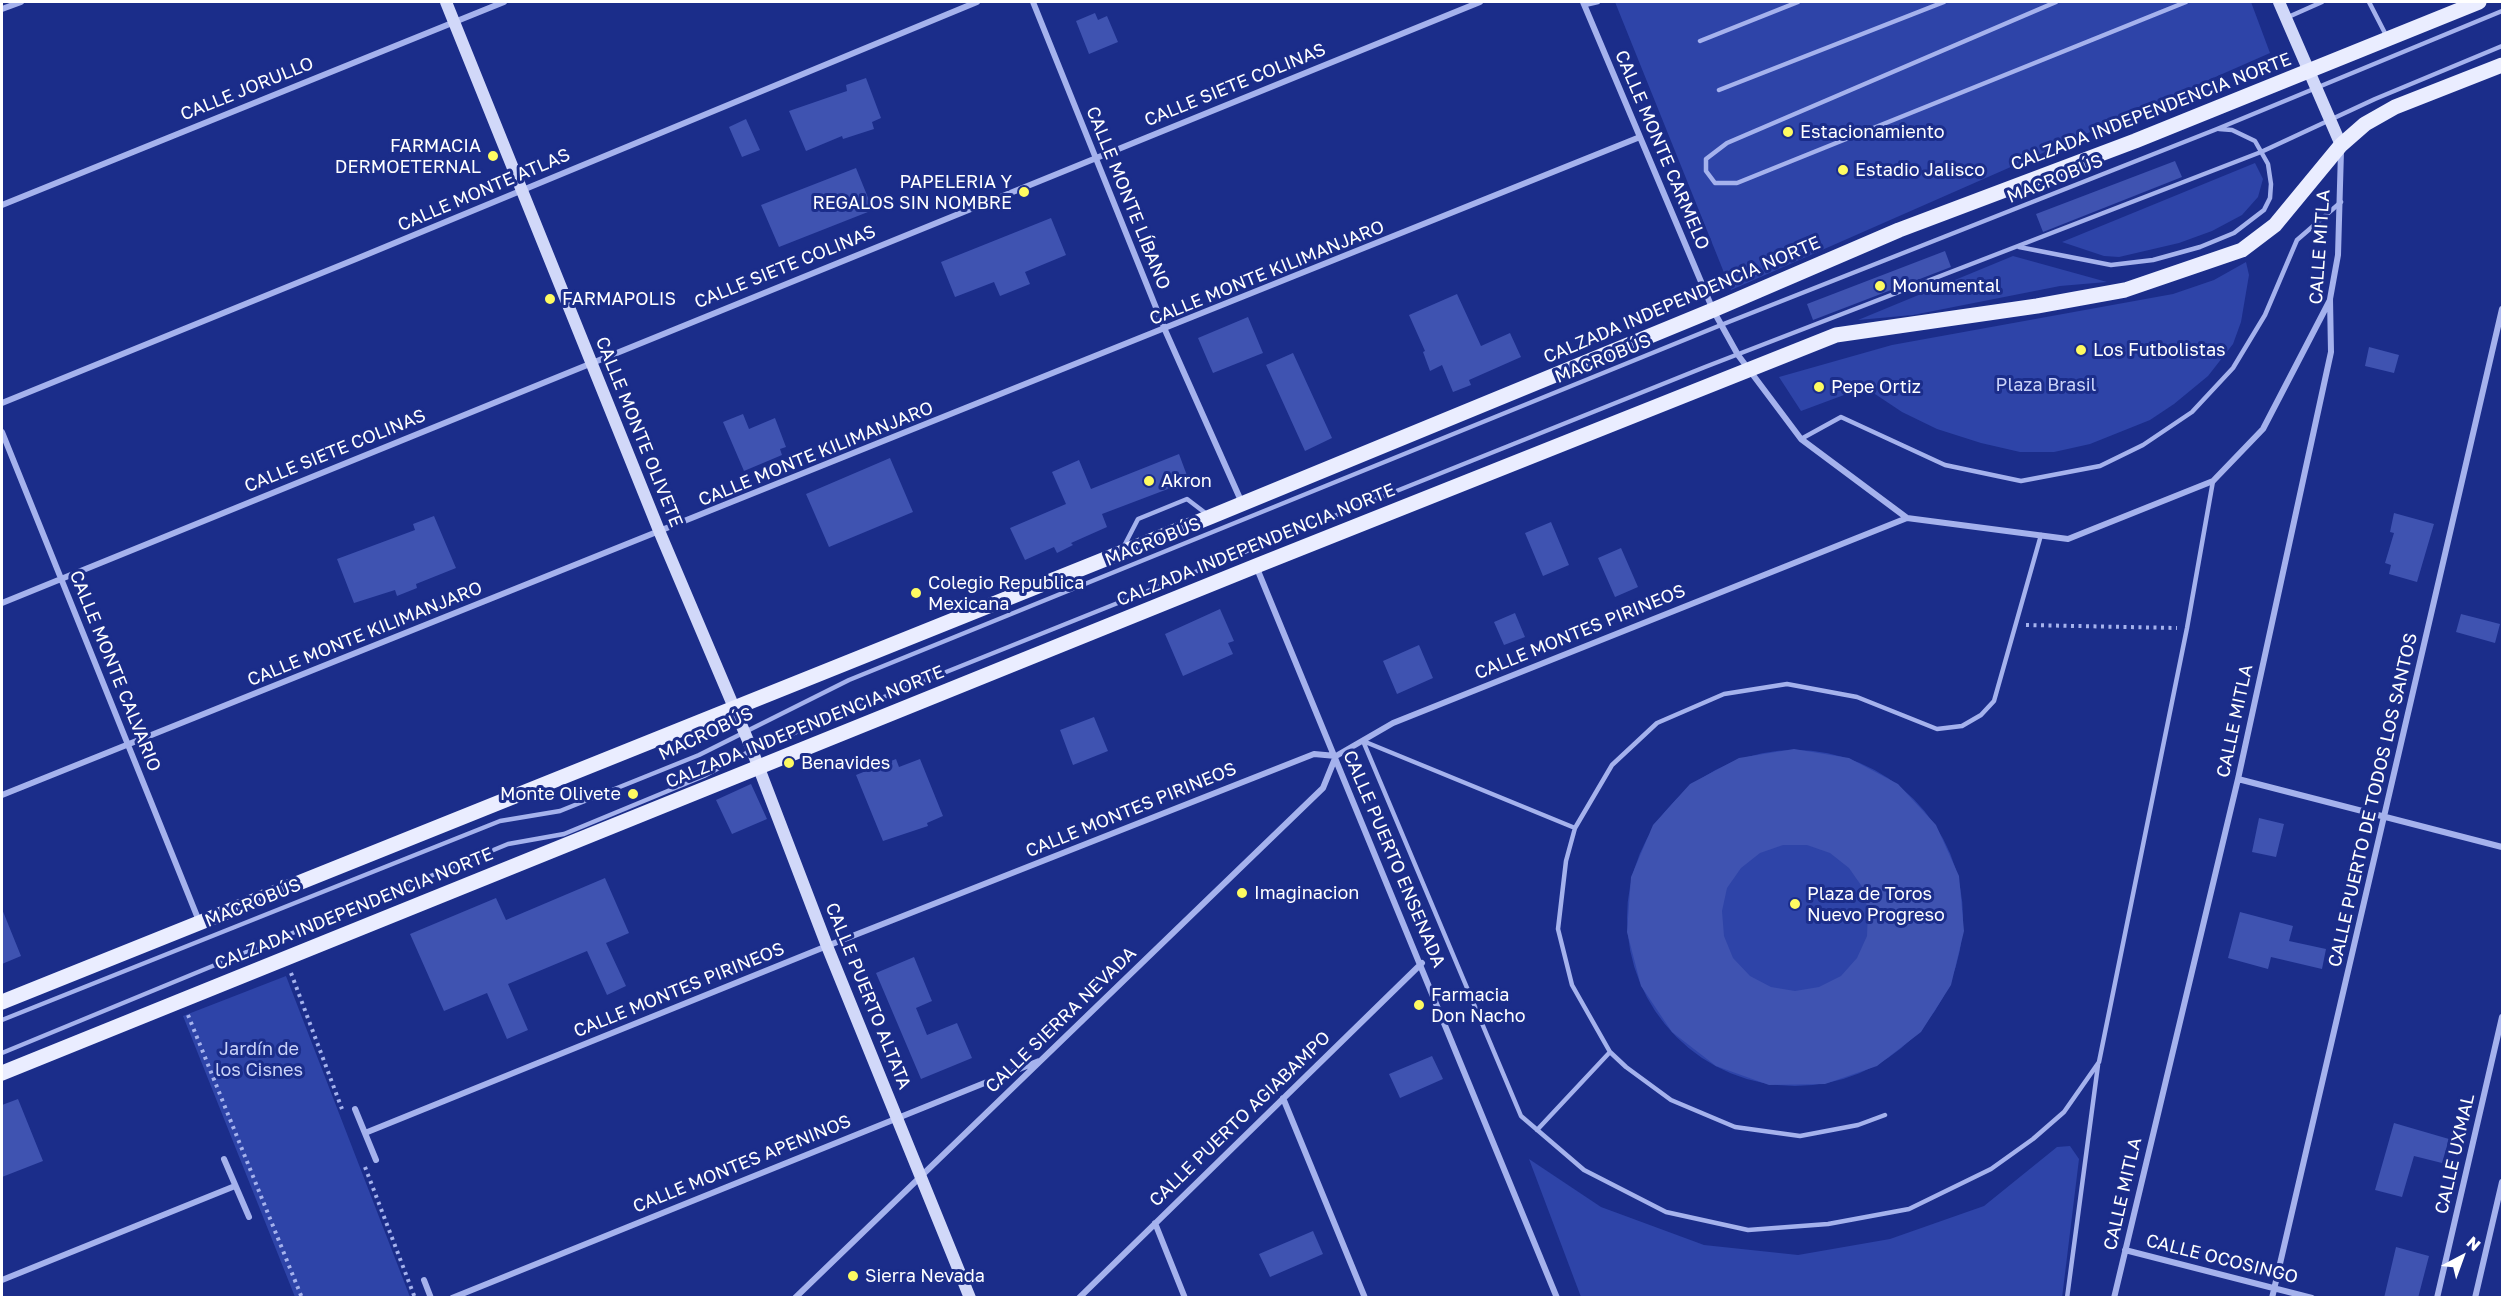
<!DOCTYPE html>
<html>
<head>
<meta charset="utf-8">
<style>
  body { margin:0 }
  #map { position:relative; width:2504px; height:1299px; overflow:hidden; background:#1b2d8a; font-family:"Golos Text",sans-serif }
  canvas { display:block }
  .frame { position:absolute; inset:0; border:3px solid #fff; pointer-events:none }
  .north { position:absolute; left:2432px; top:1227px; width:60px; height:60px; -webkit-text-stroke:4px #1b2d8a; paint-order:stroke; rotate:41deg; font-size:16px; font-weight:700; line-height:24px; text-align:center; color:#fff }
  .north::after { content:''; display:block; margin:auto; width:21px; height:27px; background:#fff; clip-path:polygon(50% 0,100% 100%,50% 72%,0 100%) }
</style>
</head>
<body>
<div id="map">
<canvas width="2504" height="1299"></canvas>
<div class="frame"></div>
<div class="north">N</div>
</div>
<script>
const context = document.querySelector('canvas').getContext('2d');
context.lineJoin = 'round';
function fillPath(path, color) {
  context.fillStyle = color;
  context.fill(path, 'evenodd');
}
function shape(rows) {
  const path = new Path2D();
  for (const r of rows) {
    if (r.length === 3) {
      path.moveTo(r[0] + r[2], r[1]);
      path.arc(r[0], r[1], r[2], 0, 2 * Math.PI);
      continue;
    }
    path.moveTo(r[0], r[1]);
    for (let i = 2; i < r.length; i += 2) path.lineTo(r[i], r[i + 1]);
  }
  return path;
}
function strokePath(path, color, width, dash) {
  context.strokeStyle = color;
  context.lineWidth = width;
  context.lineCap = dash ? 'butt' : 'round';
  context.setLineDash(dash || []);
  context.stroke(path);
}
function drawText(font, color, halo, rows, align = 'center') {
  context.font = font + ' "Golos Text",sans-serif';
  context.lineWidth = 6;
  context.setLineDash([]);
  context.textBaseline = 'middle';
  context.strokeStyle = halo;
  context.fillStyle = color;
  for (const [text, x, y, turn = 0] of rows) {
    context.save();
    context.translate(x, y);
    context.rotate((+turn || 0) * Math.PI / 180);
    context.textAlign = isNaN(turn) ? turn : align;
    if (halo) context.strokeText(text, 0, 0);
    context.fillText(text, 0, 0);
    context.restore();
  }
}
const green = shape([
  [1615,2,2251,2,2270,53,1731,290],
  [2255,163,2263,179,2258,197,2242,215,2212,231,2179,243,2119,257,2104,256,2062,242],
  [2013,256,2107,282,2060,286,1913,315,1858,320],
  [2246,262,2249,275,2241,322,2233,344,2208,376,2174,404,2150,420,2090,444,2054,452,2020,452,1981,443,1937,429,1902,412,1860,384,1844,395,1801,411,1779,377,1892,345,2173,294,2214,280],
  [1795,918,168],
  [286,976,410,1297,295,1297,183,1016],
  [2070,1146,2079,1159,2062,1298,1581,1297,1529,1159,1601,1207,1704,1245,1798,1255,1890,1239,1984,1206,2057,1147]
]);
const building = shape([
  [1095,13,1098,20,1107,16,1118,42,1089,54,1076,21],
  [866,78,881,118,872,122,874,129,843,139,842,136,806,151,789,111,847,91,846,85],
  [746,119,760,150,742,157,729,127],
  [2175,161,2182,177,2043,232,2036,214],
  [856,168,873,210,779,247,761,205],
  [1051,218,1066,255,1025,272,1030,284,1000,296,994,282,955,297,941,262],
  [1945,251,1951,267,1813,320,1807,304],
  [1457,294,1481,346,1510,333,1521,357,1469,380,1471,385,1453,392,1442,365,1430,371,1423,352,1425,351,1409,315],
  [1248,317,1263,353,1213,373,1198,338],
  [2369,347,2399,355,2394,373,2365,366],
  [1293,353,1332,438,1305,451,1266,365],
  [743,414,749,429,775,418,786,447,780,449,782,455,744,471,723,422],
  [1179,454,1189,481,1102,514,1107,527,1071,543,1073,545,1057,553,1054,547,1025,560,1010,528,1066,504,1052,472,1079,460,1091,489],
  [890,458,913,512,829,547,806,494],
  [2394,513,2434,524,2417,582,2389,574,2391,565,2385,563,2394,533,2390,532],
  [434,516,456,568,416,584,417,588,397,596,395,590,354,603,337,559,415,530,413,524],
  [1551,522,1569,565,1543,576,1525,533],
  [1621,548,1638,587,1615,597,1598,558],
  [1220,609,1234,641,1228,643,1233,654,1183,676,1165,634],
  [1515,613,1525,637,1504,645,1494,622],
  [2461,614,2500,624,2495,643,2456,632],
  [1419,645,1433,678,1397,694,1383,661],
  [1094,717,1108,751,1073,765,1060,730],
  [1794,749,1849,758,1898,784,1936,825,1959,876,1964,931,1951,985,1921,1032,1877,1066,1825,1084,1769,1085,1716,1066,1672,1032,1641,986,1627,932,1631,877,1653,825,1690,784,1739,758],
  [1783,845,1807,845,1830,853,1849,868,1863,888,1868,912,1867,936,1857,958,1841,976,1819,987,1795,991,1771,987,1750,976,1733,958,1724,936,1722,911,1727,888,1741,868,1760,853],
  [896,759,899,767,920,759,943,816,927,823,928,826,883,841,856,775],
  [751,784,767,819,732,834,716,800],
  [2259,818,2284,824,2276,857,2252,852],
  [605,878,629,933,606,943,626,986,607,995,587,951,508,984,528,1030,507,1039,487,993,444,1011,410,934,496,898,506,920],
  [2,909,21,956,2,964],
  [2240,912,2293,926,2289,941,2326,949,2322,969,2271,957,2268,969,2228,958],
  [914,957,932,1001,916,1008,927,1035,957,1023,972,1058,921,1079,876,973],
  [1432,1056,1443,1079,1400,1098,1389,1074],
  [18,1099,43,1161,2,1177,2,1105],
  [2394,1123,2449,1139,2442,1163,2414,1156,2402,1197,2375,1190],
  [1313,1231,1323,1254,1270,1277,1259,1254],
  [2396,1247,2429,1256,2418,1298,2384,1298]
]);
const path = shape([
  [2026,625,2177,628],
  [291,973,342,1109],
  [188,1015,302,1298],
  [365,1167,415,1298]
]);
const lane = shape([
  [2056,2,1727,143,1706,159,1706,171,1715,183,1737,183,2186,2],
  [2369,2,2387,37],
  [1585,5,1598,2],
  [2286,18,2322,2],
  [1700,41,1798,2],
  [1719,90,1944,2],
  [2019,247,2111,265,2153,260,2200,247,2234,233,2264,210,2270,198,2271,184,2268,164,2255,141,2232,130,2219,129],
  [1801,439,1841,417,1945,465,2021,481,2100,466,2143,445,2192,412,2233,368,2265,315,2297,240,2341,202],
  [1123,548,1138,519,1187,499,1208,515],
  [1363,741,1521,1116,1584,1170,1666,1212,1748,1230,1828,1224,1909,1209,1991,1169,2033,1139,2064,1112,2099,1062,2187,628,2213,481],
  [1363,741,1575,828],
  [2,1020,500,821,560,811,699,755,849,680,1721,325,2217,129,2502,11],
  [2,1053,508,844,564,834,704,776,752,750,1705,367,2261,152,2375,99,2502,46],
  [1885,1115,1858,1125,1800,1136,1735,1127,1671,1100,1626,1067,1610,1052,1572,985,1558,929,1566,861,1575,828,1612,765,1657,723,1724,694,1787,684,1857,697,1937,729,1962,726,1981,715,1994,701,2041,535],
  [1537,1130,1610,1052],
  [2067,1298,2098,1065]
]);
const street = shape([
  [1033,2,1165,330,1242,503],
  [1583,2,1713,310,1738,355,1801,439,1907,518,2068,539,2213,481,2263,429,2330,300],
  [2,9,21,2],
  [2,205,504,2],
  [2,403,356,259,977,2],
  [2,432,199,921],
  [1256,566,1557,1298],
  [2,603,1480,2],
  [2238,779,2502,847],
  [2,795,1640,137],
  [1283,1098,1365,1298],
  [355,1109,376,1160],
  [365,1133,827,946,1314,754,1336,756,1393,723,1907,518],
  [224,1159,249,1217],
  [1155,1223,1185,1298],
  [2125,1250,2312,1298],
  [2,1280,235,1186],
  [424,1280,431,1298],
  [452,1298,1039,1061],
  [795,1298,1323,788,1336,756],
  [1079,1298,1422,963],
  [2114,1298,2238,779,2331,352,2330,299,2338,255,2341,151],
  [2272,1298,2502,309],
  [2437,1298,2502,1017],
  [2475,1298,2502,1182]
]);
const secondary = shape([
  [446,2,660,533,752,750,827,946,970,1298],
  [2279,2,2341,145]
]);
const primary = shape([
  [2,1002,1210,517,1713,310,1899,230,2135,141,2479,2],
  [2,1073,1256,566,1836,335,2037,306,2125,290,2242,250,2275,225,2341,145,2365,124,2395,107,2502,65]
]);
const markers = [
  [1788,132,6,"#fefb61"],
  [493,156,6,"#fefb61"],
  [1843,170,6,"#fefb61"],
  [1024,192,6,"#fefb61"],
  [1880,286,6,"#fefb61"],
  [550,299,6,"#fefb61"],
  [2081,350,6,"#fefb61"],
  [1819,387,6,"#fefb61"],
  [1149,481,6,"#fefb61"],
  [916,593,6,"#fefb61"],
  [789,763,6,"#fefb61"],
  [633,794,6,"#fefb61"],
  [1242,893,6,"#fefb61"],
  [1795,904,6,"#fefb61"],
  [1419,1005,6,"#fefb61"],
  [853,1276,6,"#fefb61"]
];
const streetNames = [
  ["CALLE SIETE COLINAS",1235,85,-22],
  ["CALLE JORULLO",247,89,-22],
  ["CALZADA INDEPENDENCIA NORTE",2151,112,-21],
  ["CALLE MONTE CARMELO",1662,150,67],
  ["MACROBÚS",2055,179,-22],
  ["CALLE MONTE ATLAS",484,190,-23],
  ["CALLE MONTE LÍBANO",1128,198,68],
  ["CALLE MITLA",2320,247,-86],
  ["CALLE SIETE COLINAS",785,267,-22],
  ["CALLE MONTE KILIMANJARO",1267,273,-22],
  ["CALZADA INDEPENDENCIA NORTE",1682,300,-23],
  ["MACROBÚS",1603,359,-22],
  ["CALLE MONTE OLIVETE",639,432,68],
  ["CALLE SIETE COLINAS",335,451,-22],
  ["CALLE MONTE KILIMANJARO",816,454,-22],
  ["MACROBÚS",1153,542,-22],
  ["CALZADA INDEPENDENCIA NORTE",1256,545,-22],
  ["CALLE MONTES PIRINEOS",1580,632,-22],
  ["CALLE MONTE KILIMANJARO",365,634,-22],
  ["CALLE MONTE CALVARIO",115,671,68],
  ["CALLE MITLA",2235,721,-78],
  ["CALZADA INDEPENDENCIA NORTE",805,727,-22],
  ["MACROBÚS",706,734,-25],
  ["CALLE PUERTO DE TODOS LOS SANTOS",2373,800,-77],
  ["CALLE MONTES PIRINEOS",1131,810,-22],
  ["CALLE PUERTO ENSENADA",1394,859,67],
  ["MACROBÚS",253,903,-22],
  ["CALZADA INDEPENDENCIA NORTE",354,909,-22],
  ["CALLE MONTES PIRINEOS",679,990,-22],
  ["CALLE PUERTO ALTATA",868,996,68],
  ["CALLE SIERRA NEVADA",1061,1020,-44],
  ["CALLE PUERTO AGIABAMPO",1240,1119,-44],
  ["CALLE UXMAL",2455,1154,-77],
  ["CALLE MONTES APENINOS",742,1164,-22],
  ["CALLE MITLA",2123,1194,-77],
  ["CALLE OCOSINGO",2222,1259,14]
];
const poiNames = [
  ["Estacionamiento",1800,132],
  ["FARMACIA",481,146,"right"],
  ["DERMOETERNAL",481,167,"right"],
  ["Estadio Jalisco",1855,170],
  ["PAPELERIA Y",1012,182,"right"],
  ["REGALOS SIN NOMBRE",1012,203,"right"],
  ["Monumental",1892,286],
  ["FARMAPOLIS",562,299],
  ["Los Futbolistas",2093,350],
  ["Pepe Ortiz",1831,387],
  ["Akron",1161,481],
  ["Colegio Republica",928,583],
  ["Mexicana",928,604],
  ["Benavides",801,763],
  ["Monte Olivete",621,794,"right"],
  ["Imaginacion",1254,893],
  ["Plaza de Toros",1807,894],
  ["Nuevo Progreso",1807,915],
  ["Farmacia",1431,995],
  ["Don Nacho",1431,1016],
  ["Sierra Nevada",865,1276]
];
const parkNames = [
  ["Plaza Brasil",2046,385],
  ["Jardín de",259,1049],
  ["los Cisnes",259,1070]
];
fillPath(green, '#2e44a8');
fillPath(building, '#3f53b1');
strokePath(path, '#a5b2ed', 4, [3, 4.5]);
strokePath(lane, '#a5b2ed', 4.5);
strokePath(street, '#a5b2ed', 6);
strokePath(secondary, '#d1d8f9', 12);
strokePath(primary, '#eaedff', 15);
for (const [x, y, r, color] of markers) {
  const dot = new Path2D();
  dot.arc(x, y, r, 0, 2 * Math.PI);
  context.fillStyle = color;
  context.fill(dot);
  strokePath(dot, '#1b2d8a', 2);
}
drawText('18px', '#fff', '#1b2d8a', streetNames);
drawText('18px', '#fff', '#1b2d8a', poiNames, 'left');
drawText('18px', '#cad3f9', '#1b2d8a', parkNames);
</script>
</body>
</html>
